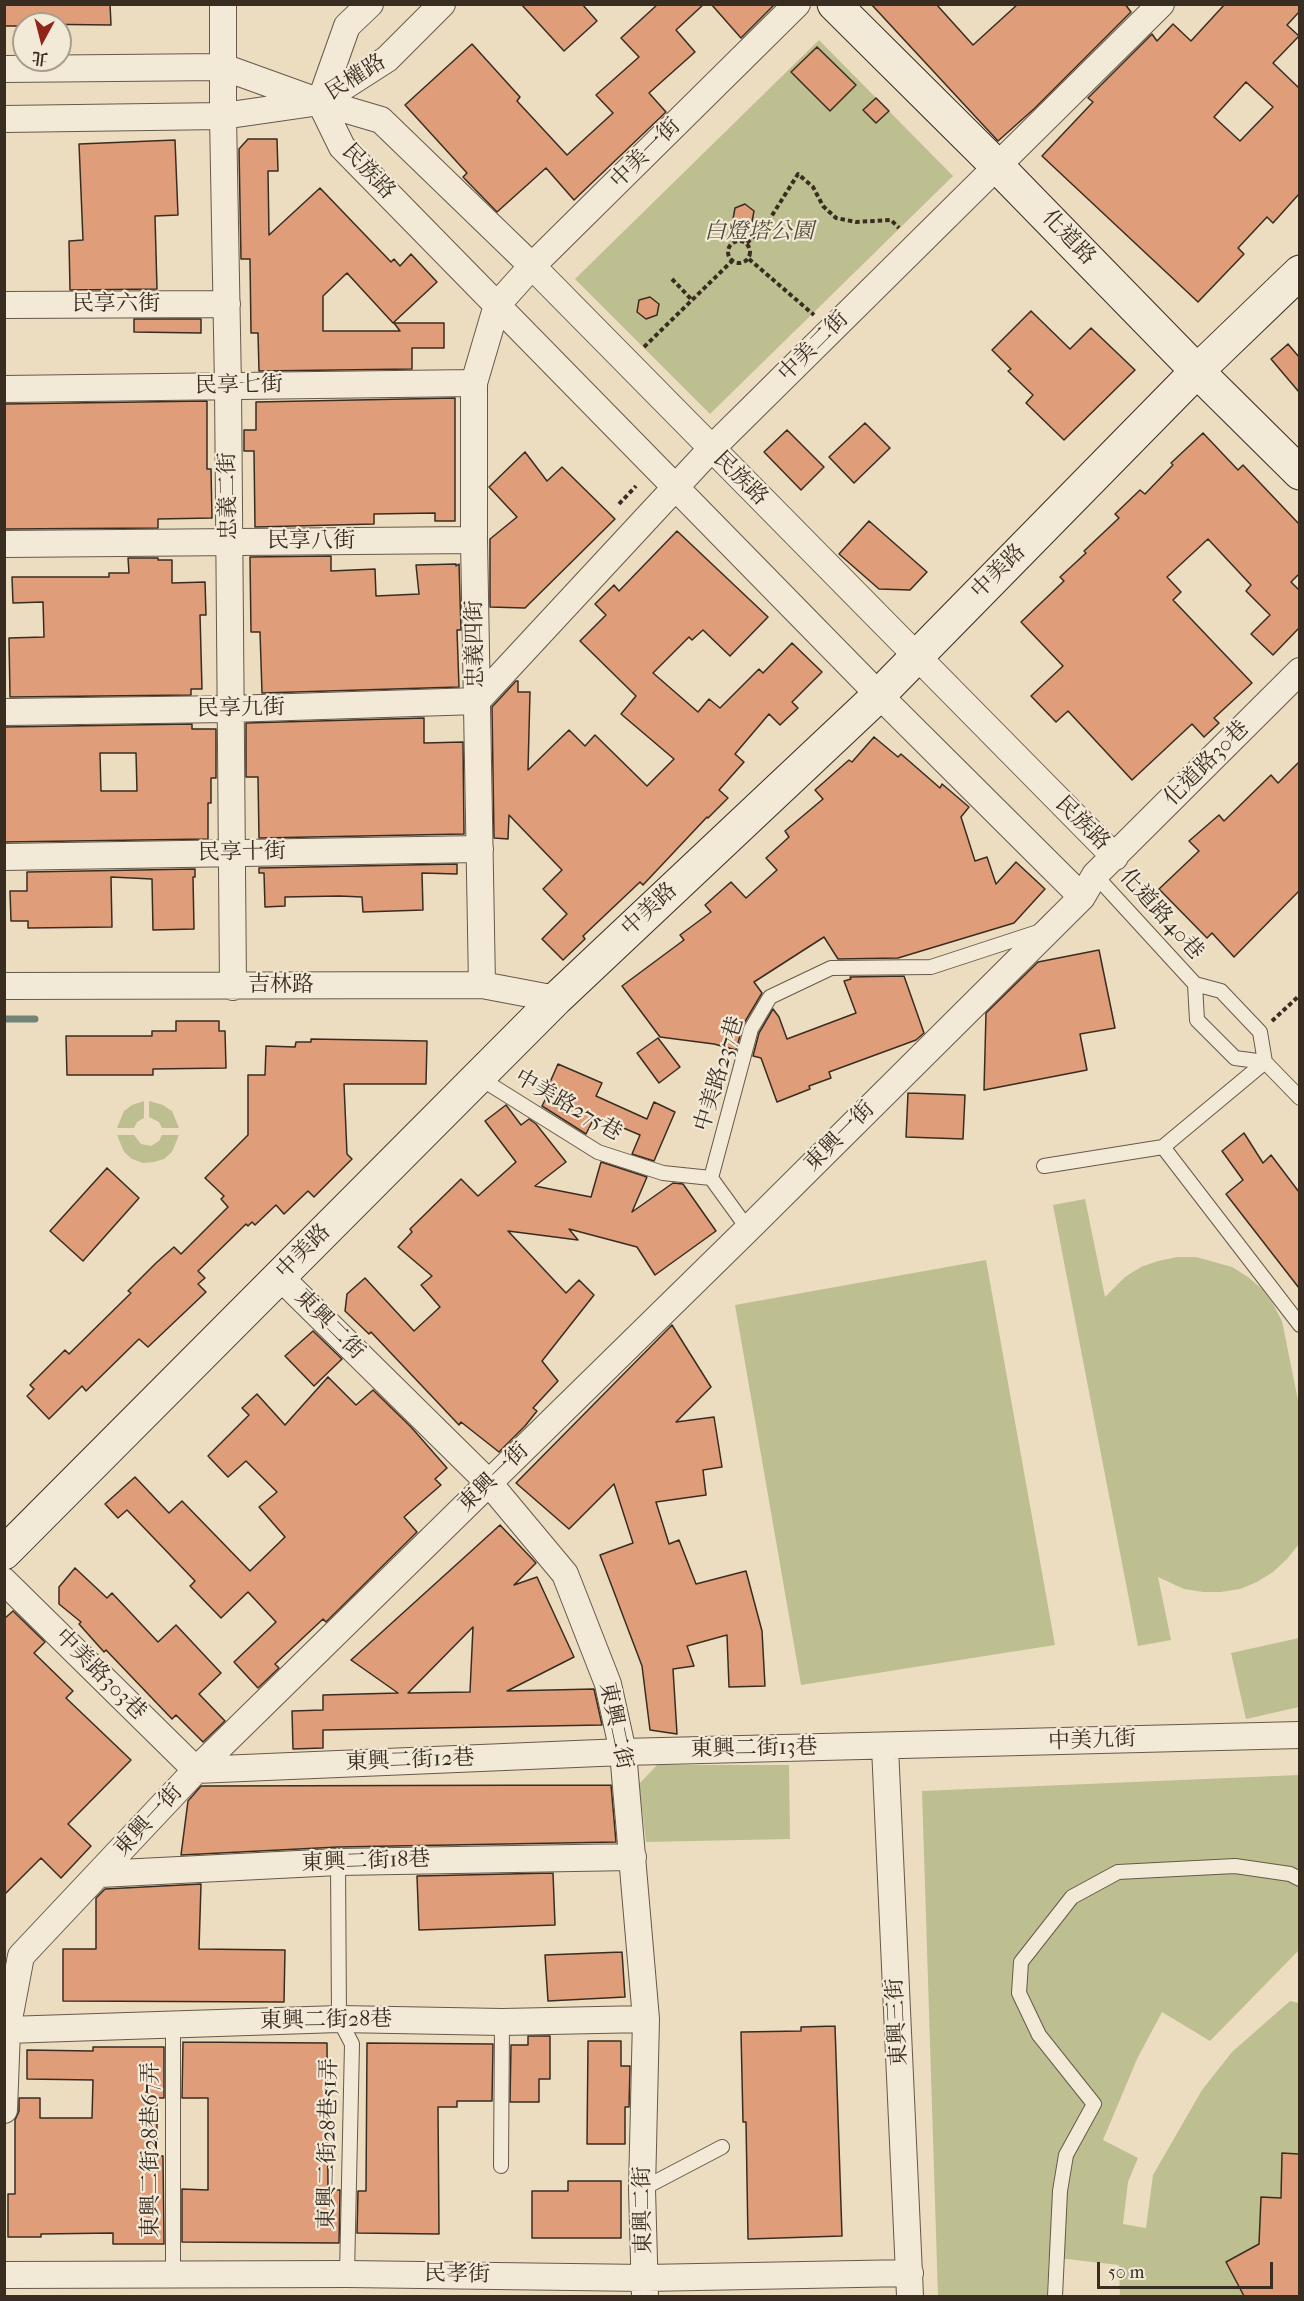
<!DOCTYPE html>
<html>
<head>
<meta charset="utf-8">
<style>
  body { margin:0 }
  #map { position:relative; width:1304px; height:2301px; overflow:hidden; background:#ecddc1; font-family:"IM FELL French Canon","Noto Serif TC",serif }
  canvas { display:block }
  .frame { position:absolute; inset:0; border:6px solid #392d22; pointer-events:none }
  .north { position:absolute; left:12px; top:12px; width:60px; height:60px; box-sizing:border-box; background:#f3e9d7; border:2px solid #a99e8f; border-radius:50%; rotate:187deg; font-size:16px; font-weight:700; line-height:24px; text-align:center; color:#392d22 }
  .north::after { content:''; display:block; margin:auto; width:21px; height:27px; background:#8f2418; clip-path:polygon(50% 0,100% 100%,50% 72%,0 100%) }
  .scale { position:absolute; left:1097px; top:2262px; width:176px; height:27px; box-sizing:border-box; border:3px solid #392d22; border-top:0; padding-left:8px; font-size:18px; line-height:21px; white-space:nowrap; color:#392d22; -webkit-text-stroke:4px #f3e9d7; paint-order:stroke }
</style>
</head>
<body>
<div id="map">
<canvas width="1304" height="2301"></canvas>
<div class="frame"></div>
<div class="north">北</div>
<div class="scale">50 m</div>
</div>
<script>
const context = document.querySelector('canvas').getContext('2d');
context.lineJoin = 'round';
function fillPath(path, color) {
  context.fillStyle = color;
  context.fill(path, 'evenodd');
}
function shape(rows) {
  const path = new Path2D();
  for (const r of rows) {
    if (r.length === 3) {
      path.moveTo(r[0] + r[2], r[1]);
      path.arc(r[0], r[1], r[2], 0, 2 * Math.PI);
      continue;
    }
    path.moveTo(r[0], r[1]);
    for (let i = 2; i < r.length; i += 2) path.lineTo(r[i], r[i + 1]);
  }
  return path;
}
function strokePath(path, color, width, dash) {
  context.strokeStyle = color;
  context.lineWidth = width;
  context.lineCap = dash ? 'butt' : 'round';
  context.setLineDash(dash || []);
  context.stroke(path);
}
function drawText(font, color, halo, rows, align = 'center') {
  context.font = font + ' "IM FELL French Canon","Noto Serif TC",serif';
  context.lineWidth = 4.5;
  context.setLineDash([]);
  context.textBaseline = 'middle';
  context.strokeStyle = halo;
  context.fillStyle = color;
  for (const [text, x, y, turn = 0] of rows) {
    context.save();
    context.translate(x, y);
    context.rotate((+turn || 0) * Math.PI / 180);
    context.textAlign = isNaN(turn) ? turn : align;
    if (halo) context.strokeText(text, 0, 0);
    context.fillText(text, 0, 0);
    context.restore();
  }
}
const green = shape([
  [819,40,953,176,710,414,575,279],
  [144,1101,144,1118,137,1122,134,1128,117,1128,124,1111,132,1105],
  [149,1101,163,1105,172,1111,179,1128,162,1128,159,1122,149,1117],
  [117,1135,134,1135,141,1144,151,1146,159,1141,162,1135,179,1135,172,1152,164,1159,154,1162,143,1163,132,1159,124,1152],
  [1085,1199,1105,1297,1125,1277,1141,1267,1158,1261,1177,1257,1196,1257,1232,1267,1248,1277,1262,1289,1273,1304,1282,1321,1299,1405,1299,1544,1287,1559,1273,1572,1257,1582,1240,1589,1221,1592,1203,1592,1184,1589,1158,1577,1171,1640,1138,1646,1053,1205],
  [986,1260,1055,1645,801,1685,735,1305],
  [1299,1638,1299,1707,1246,1719,1231,1653],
  [657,1765,789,1765,790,1839,646,1842,639,1784],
  [1299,1775,1299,1950,1210,2041,1162,2012,1137,2059,1103,2140,1138,2158,1128,2182,1123,2224,1146,2228,1153,2175,1202,2090,1232,2052,1290,2001,1299,2003,1299,2154,1282,2154,1281,2198,1261,2197,1259,2244,1226,2262,1244,2296,1120,2296,1119,2265,1049,2257,1047,2296,938,2296,922,1791]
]);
const stream = shape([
  [4,1019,35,1019]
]);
const building = shape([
  [4,4,110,4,111,25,24,24,24,26,4,26,4,4],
  [521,4,582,4,597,21,564,51,521,4],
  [658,4,704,4,676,30,695,52,649,93,666,112,574,200,546,168,497,212,463,177,467,173,405,105,472,44,520,97,517,101,567,155,613,113,596,95,639,57,621,38,658,4],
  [711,4,775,4,741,38,711,4],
  [871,4,936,4,973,45,1018,4,1125,4,1131,12,1035,108,998,141,871,4],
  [1225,4,1299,4,1299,12,1287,25,1299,36,1273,63,1299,88,1299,194,1273,223,1267,217,1238,248,1244,254,1198,302,1042,156,1093,102,1088,98,1152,34,1157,41,1173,24,1191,41,1225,4],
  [1246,82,1273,107,1240,141,1214,117,1246,82],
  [817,47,856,85,830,111,791,72,817,47],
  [876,98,889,111,876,123,863,110,876,98],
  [248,139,277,139,278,171,268,171,269,235,320,188,391,262,394,259,400,266,411,254,437,282,393,323,347,273,323,296,323,331,400,331,394,323,444,323,444,348,412,348,412,369,259,371,258,333,251,333,250,259,241,259,239,149,248,139],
  [175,140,178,215,155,216,157,289,70,290,69,241,83,240,79,144,175,140],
  [745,204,754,211,752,222,741,226,733,219,735,208,745,204],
  [650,297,659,304,657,315,646,319,637,312,639,300,650,297],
  [1031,311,1070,349,1091,328,1135,370,1064,440,1026,403,1033,395,1008,371,1011,369,992,350,1031,311],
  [134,319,201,319,201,333,134,332,134,319],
  [1288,344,1299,357,1299,392,1271,359,1288,344],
  [455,398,455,521,435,521,435,513,374,514,374,524,255,527,254,451,244,451,244,430,256,430,256,402,455,398],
  [207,401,207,469,211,469,212,518,158,519,158,528,4,529,4,404,207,401],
  [865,423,890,448,854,483,829,457,865,423],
  [787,430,824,467,801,490,764,452,787,430],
  [1203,433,1238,470,1243,465,1299,524,1299,574,1291,582,1299,590,1299,628,1273,655,1251,634,1270,615,1246,591,1251,585,1208,539,1167,577,1181,592,1173,600,1252,683,1214,718,1219,723,1204,737,1192,724,1132,780,1068,711,1056,722,1031,696,1063,666,1021,622,1064,581,1060,577,1086,553,1084,551,1119,518,1115,514,1140,490,1145,494,1173,465,1171,463,1203,433],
  [525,452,547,481,562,467,615,519,525,608,490,607,490,539,517,517,489,487,525,452],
  [869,521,927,572,910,590,879,589,839,554,869,521],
  [677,531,768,617,730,656,703,630,692,640,689,637,653,673,698,712,709,699,720,708,759,669,763,673,792,643,822,672,792,702,798,708,780,725,769,714,735,754,744,762,719,790,728,798,708,818,707,817,643,885,640,882,583,936,585,939,563,960,542,939,567,914,543,889,562,870,509,815,508,839,494,838,492,707,516,681,518,681,518,692,530,692,528,770,569,730,585,746,595,735,647,786,674,759,621,714,636,696,580,641,606,615,595,604,614,585,619,591,677,531],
  [331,556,331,571,375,569,376,596,419,594,416,565,456,564,456,566,459,564,461,630,457,630,459,687,262,693,260,632,251,632,250,557,331,556],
  [128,558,158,558,158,560,172,560,172,583,205,582,206,615,200,615,202,689,191,689,191,695,10,697,9,638,44,637,43,602,13,603,12,577,109,577,109,573,129,573,128,558],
  [424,718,424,743,463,742,464,834,259,838,258,777,246,777,246,723,424,718],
  [192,724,192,729,216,729,216,778,211,778,211,803,208,803,208,839,4,842,4,727,192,724],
  [100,753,136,753,137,791,101,791,100,753],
  [874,737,898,757,901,754,940,788,942,784,969,807,961,817,975,861,987,857,996,884,1016,862,1045,889,1014,923,898,958,838,959,824,937,754,982,762,993,743,1025,736,1050,714,1044,660,1037,622,986,684,940,680,935,711,912,705,905,731,882,746,898,777,870,766,858,789,837,785,831,823,799,815,790,849,760,852,762,874,737],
  [1299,762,1299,891,1234,957,1212,933,1207,938,1159,889,1199,851,1189,841,1219,815,1224,821,1271,775,1278,783,1299,762],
  [457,864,457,874,422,873,423,910,363,912,362,897,340,896,285,897,285,906,265,907,264,873,259,873,259,868,457,864],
  [195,869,195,877,193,877,194,929,153,930,152,879,111,877,112,927,28,928,28,921,11,921,10,891,27,891,27,872,195,869],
  [1099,950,1115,1028,1080,1034,1087,1070,984,1090,986,1013,1038,962,1099,950],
  [904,976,924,1033,916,1040,829,1072,831,1078,809,1086,810,1089,777,1102,761,1058,753,1056,759,1033,773,1009,779,1017,787,1039,856,1013,844,981,851,979,850,977,904,976],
  [176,1021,219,1021,219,1031,225,1031,226,1068,153,1069,153,1075,67,1075,66,1036,152,1036,152,1031,176,1031,176,1021],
  [658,1038,680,1067,659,1083,637,1053,658,1038],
  [311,1039,427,1041,426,1084,344,1084,347,1154,352,1159,314,1197,308,1191,284,1214,276,1205,255,1225,252,1222,248,1226,246,1224,198,1271,205,1278,198,1284,206,1292,148,1347,139,1339,86,1391,82,1386,49,1419,27,1396,34,1389,30,1385,65,1350,69,1354,131,1293,128,1291,156,1263,174,1247,181,1254,228,1207,221,1199,224,1196,205,1178,248,1135,248,1075,265,1075,266,1046,295,1047,296,1042,311,1042,311,1039],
  [558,1064,602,1083,596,1096,647,1119,654,1102,675,1112,654,1161,632,1154,640,1135,595,1116,586,1134,542,1106,550,1090,547,1089,558,1064],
  [908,1093,965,1095,963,1139,906,1137,908,1093],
  [506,1105,521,1125,529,1119,536,1124,566,1162,535,1186,591,1197,601,1162,647,1177,632,1212,673,1183,683,1184,716,1231,655,1275,637,1247,569,1229,578,1240,508,1231,566,1293,579,1280,594,1295,542,1361,558,1381,533,1408,537,1411,525,1426,499,1452,461,1422,459,1425,371,1332,369,1334,345,1311,347,1294,365,1278,414,1331,440,1307,421,1285,432,1276,398,1247,412,1232,410,1229,461,1179,478,1196,516,1162,485,1121,506,1105],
  [1244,1133,1263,1163,1271,1155,1299,1192,1299,1288,1226,1194,1243,1180,1222,1151,1244,1133],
  [107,1168,139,1198,83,1261,50,1231,107,1168],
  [672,1325,711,1387,676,1422,714,1417,722,1467,703,1470,706,1495,656,1502,669,1544,679,1540,696,1584,746,1571,762,1631,765,1686,729,1687,727,1635,687,1646,694,1666,673,1669,677,1734,650,1730,642,1666,600,1555,633,1543,614,1484,569,1529,516,1483,672,1325],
  [313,1331,342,1359,314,1386,285,1356,313,1331],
  [328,1377,356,1405,373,1390,411,1427,447,1468,435,1479,441,1485,404,1517,417,1532,326,1622,323,1619,275,1664,279,1668,258,1688,234,1662,276,1622,248,1592,221,1618,190,1586,195,1581,127,1510,118,1518,105,1504,135,1477,169,1513,182,1501,250,1571,285,1537,259,1507,277,1492,246,1461,228,1477,208,1456,249,1415,242,1408,257,1394,285,1425,328,1377],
  [500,1525,536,1563,514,1585,537,1577,574,1657,507,1691,594,1689,602,1725,323,1730,323,1748,293,1749,292,1711,323,1710,323,1695,398,1693,351,1660,500,1525],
  [473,1627,470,1692,408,1693,473,1627],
  [75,1568,107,1598,112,1593,158,1642,176,1625,221,1673,199,1694,225,1721,203,1742,176,1715,172,1719,106,1650,104,1652,79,1624,81,1622,59,1604,59,1587,75,1568],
  [13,1611,45,1642,34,1653,73,1691,66,1698,131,1760,68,1824,91,1846,61,1878,41,1858,4,1895,4,1619,13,1611],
  [611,1785,616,1842,338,1847,181,1855,188,1801,201,1786,611,1785],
  [553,1873,555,1925,419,1930,417,1876,553,1873],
  [201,1884,199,1949,285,1950,284,2002,63,2001,63,1949,96,1949,96,1898,105,1889,201,1884],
  [622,1952,625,1997,548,2001,545,1955,622,1952],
  [835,2026,842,2236,748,2239,746,2122,743,2122,741,2032,801,2031,801,2027,835,2026],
  [528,2036,550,2036,550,2079,539,2079,539,2102,510,2102,511,2045,528,2045,528,2036],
  [588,2041,621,2041,621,2066,630,2066,629,2107,625,2107,625,2144,587,2144,588,2041],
  [183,2042,327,2043,328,2190,340,2190,339,2243,182,2242,182,2189,208,2190,208,2098,182,2098,183,2042],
  [367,2043,493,2044,492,2101,457,2101,457,2107,438,2107,439,2234,357,2233,358,2191,366,2191,367,2043],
  [93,2047,164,2047,164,2098,157,2098,157,2156,163,2156,164,2244,113,2244,113,2233,41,2234,41,2237,8,2237,8,2194,15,2194,15,2120,19,2111,19,2098,40,2098,40,2118,92,2118,93,2080,27,2079,27,2050,93,2051,93,2047],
  [1282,2153,1299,2154,1299,2296,1244,2296,1226,2262,1259,2244,1261,2197,1281,2198,1282,2153],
  [568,2181,621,2181,621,2238,532,2238,532,2191,568,2191,568,2181]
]);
const path = shape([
  [739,252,11],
  [747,243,766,225,798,174,813,187,823,206,836,218,856,222,891,220,899,228],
  [749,259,814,315],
  [672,279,692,300],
  [644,347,732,261],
  [619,504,636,486],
  [1272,1021,1300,995]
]);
const lane = shape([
  [1095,875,1195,984,1221,991,1260,1032,1265,1062,1235,1058,1197,1020,1195,984],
  [478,1077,598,1152,663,1173,711,1178],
  [1163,1147,1300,1325],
  [1044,1166,1163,1147,1265,1062,1300,1098],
  [748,1229,711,1178,751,1029,770,997,831,968,931,967,1041,931],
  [338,1862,339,2019,352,2044,347,2274],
  [173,2024,173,2276],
  [501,2166,502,2022],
  [642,2189,722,2147],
  [1055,2296,1060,2191,1066,2155,1094,2104,1039,2035,1019,1993,1021,1962,1072,1897,1118,1872,1235,1866,1290,1874,1300,1879]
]);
const street = shape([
  [223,4,223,116,228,386,233,987],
  [4,69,223,67,320,102,381,120,532,266,1115,857],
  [320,102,342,147,879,695,1082,897],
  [320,102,347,26,370,4],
  [4,119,223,116,320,102,387,59,442,4],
  [4,305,227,304],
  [4,389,474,383],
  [4,544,474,540],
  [4,712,230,709,477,701,711,449,1161,4],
  [4,857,480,849],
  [482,985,474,540,474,383,497,305,532,266,797,4],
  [4,986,482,985,556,999],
  [280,1277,489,1483,565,1574,608,1684,623,1752,646,2019,642,2189,645,2296],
  [4,1581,196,1770,623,1752,1300,1735],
  [885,1747,910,2296],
  [100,1874,338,1862,633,1857],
  [7,2030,339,2019,502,2022,646,2019],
  [4,2110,7,2030,21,1956,196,1770,748,1229,1082,897,1095,875,1300,671],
  [4,2275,347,2274,645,2278,910,2273]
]);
const secondary = shape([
  [834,4,997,166,1197,371,1300,473],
  [4,1553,556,999,879,695,1197,371,1300,272]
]);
const streetNames = [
  ["民權路",356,78,-32],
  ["中美一街",646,154,-45],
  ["民族路",368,172,47],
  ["化道路",1068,238,46],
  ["民享六街",116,305],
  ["中美二街",814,347,-45],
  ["民享七街",239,386,-1],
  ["民族路",740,479,45],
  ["忠義二街",229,496,-91],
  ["民享八街",311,542],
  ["中美路",999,572,-45],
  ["忠義四街",476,644,-91],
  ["民享九街",241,709,-1],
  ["化道路30巷",1207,764,-45],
  ["民族路",1082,824,45],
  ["民享十街",242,853,-1],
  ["中美路",650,910,-43],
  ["化道路40巷",1161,915,48],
  ["吉林路",281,986],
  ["中美路237巷",720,1074,-73],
  ["中美路275巷",568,1106,30],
  ["東興一街",840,1137,-45],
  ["中美路",304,1252,-45],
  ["東興二街",329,1325,45],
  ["東興一街",494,1478,-44],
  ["中美路303巷",100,1675,45],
  ["東興二街",615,1726,78],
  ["中美九街",1092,1741,-2],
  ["東興二街13巷",754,1749,-1],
  ["東興二街12巷",410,1761,-2],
  ["東興一街",149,1821,-47],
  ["東興二街18巷",366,1862,-2],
  ["東興二街28巷",326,2021,-1],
  ["東興三街",898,2022,-93],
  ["東興二街28巷51弄",329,2144,-89],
  ["東興二街28巷67弄",152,2150,-90],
  ["東興二街",644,2210,-91],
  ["民孝街",457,2275,1]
];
const parkNames = [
  ["白燈塔公園",759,233]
];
fillPath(green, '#bdbf90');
strokePath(stream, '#738378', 7);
fillPath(building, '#df9d79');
strokePath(building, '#392d22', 1.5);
strokePath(lane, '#66594a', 16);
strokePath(street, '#66594a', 28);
strokePath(secondary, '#392d22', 35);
strokePath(path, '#392d22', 4, [4.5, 3]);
strokePath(lane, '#f3e9d7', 14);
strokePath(street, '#f3e9d7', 26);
strokePath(secondary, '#f3e9d7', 33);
drawText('22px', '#392d22', '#f3e9d7', streetNames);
drawText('italic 22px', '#534a38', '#f3e9d7', parkNames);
</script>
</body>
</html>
